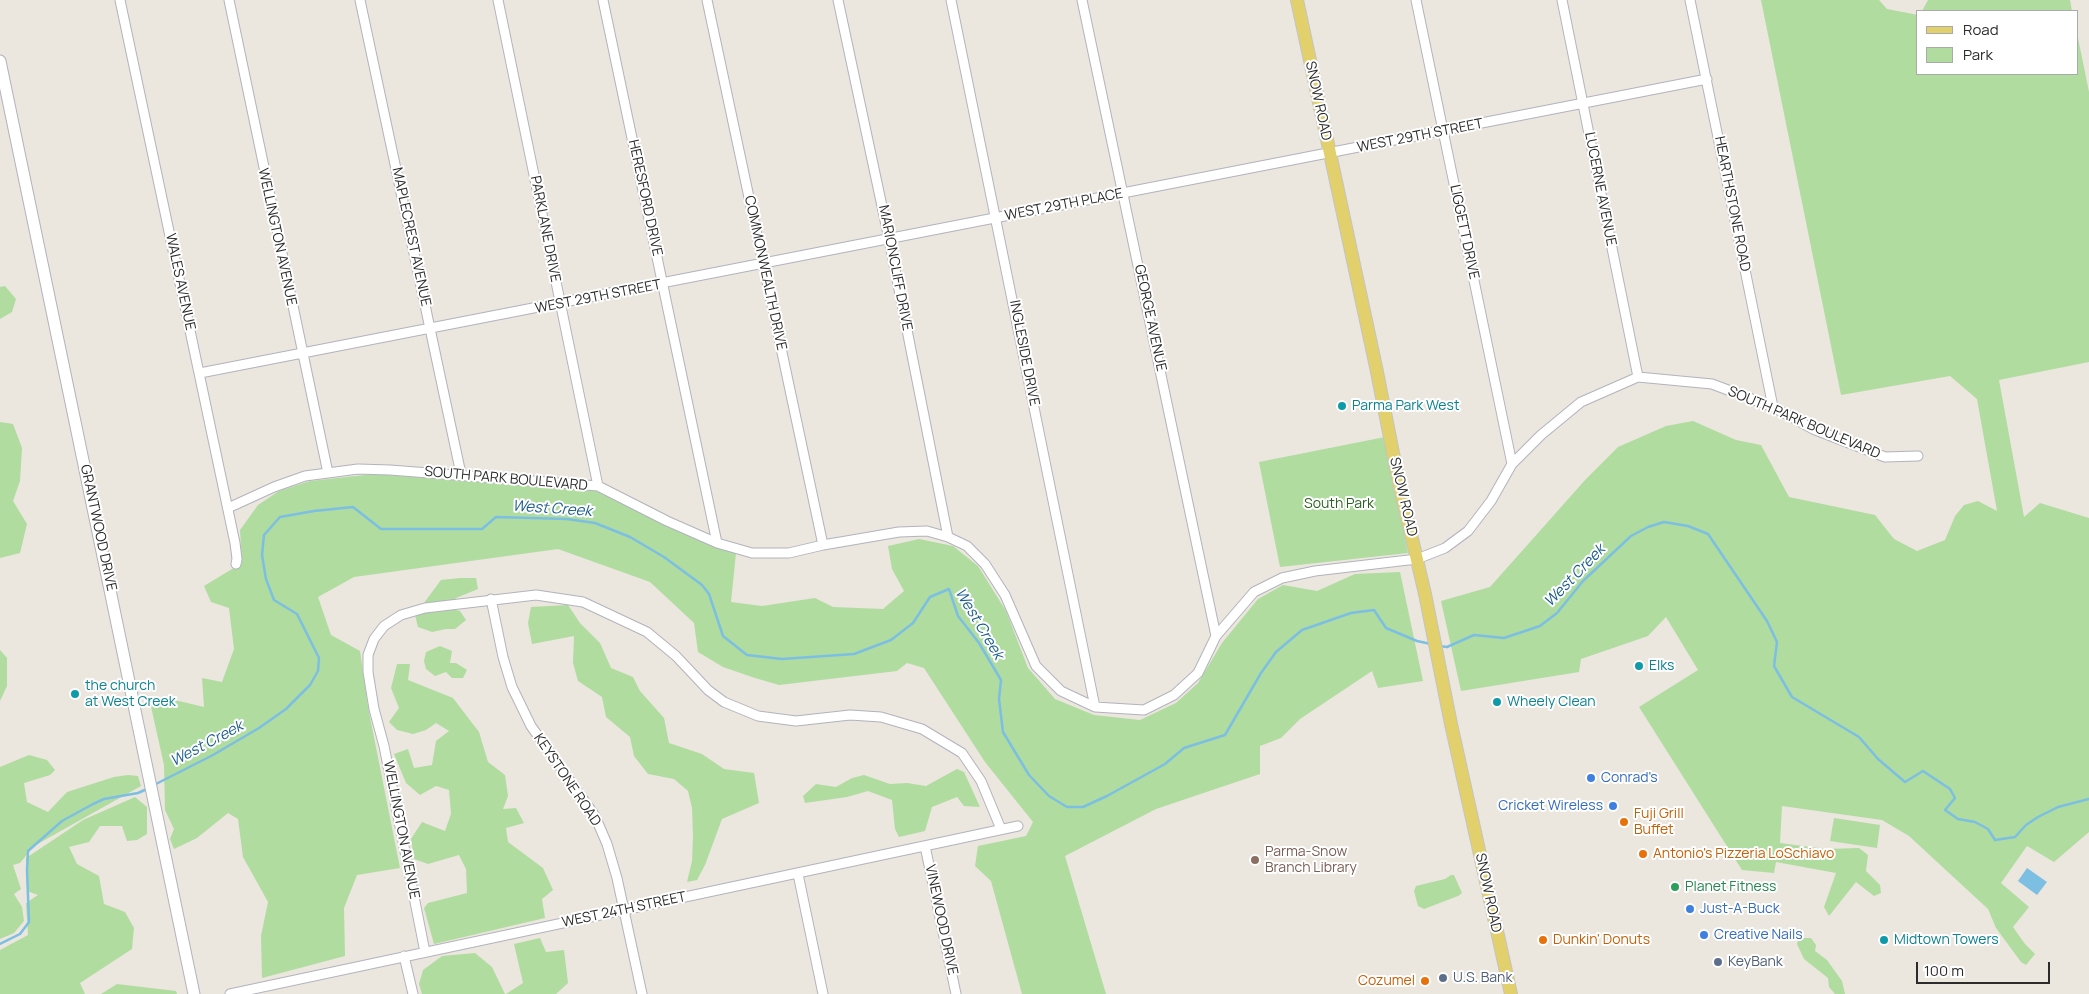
<!DOCTYPE html>
<html>
<head>
<meta charset="utf-8">
<style>
  body { margin:0 }
  #map { position:relative; width:2089px; height:994px; overflow:hidden; background:#ebe6de; font-family:Manrope,sans-serif }
  canvas { display:block }
  .legend { position:absolute; left:1916px; top:10px; width:162px; height:65px; box-sizing:border-box; background:#fff; border:1px solid #aaa; margin:0; padding:6px 9px; list-style:none; font-size:15px; color:#2b2b2b }
  .legend li { display:flex; align-items:center; gap:10px; height:25px }
  .legend b { width:25px; border:1px solid #aaa }
  .scale { position:absolute; left:1916px; top:962px; width:134px; height:22px; box-sizing:border-box; border:2px solid #2b2b2b; border-top:0; padding-left:6px; font-size:15px; line-height:18px; white-space:nowrap; color:#2b2b2b; -webkit-text-stroke:4px #fff; paint-order:stroke }
</style>
</head>
<body>
<div id="map">
<canvas width="2089" height="994"></canvas>
<ul class="legend">
<li><b style="height:6px;background:#e2d06c"></b>Road</li>
<li><b style="height:14px;background:#b0dca0"></b>Park</li>
</ul>
<div class="scale">100 m</div>
</div>
<script>
const context = document.querySelector('canvas').getContext('2d');
context.lineJoin = 'round';
function fillPath(path, color) {
  context.fillStyle = color;
  context.fill(path, 'evenodd');
}
function shape(rows) {
  const path = new Path2D();
  for (const r of rows) {
    path.moveTo(r[0], r[1]);
    for (let i = 2; i < r.length; i += 2) path.lineTo(r[i], r[i + 1]);
  }
  return path;
}
function strokePath(path, color, width, dash) {
  context.strokeStyle = color;
  context.lineWidth = width;
  context.lineCap = dash ? 'butt' : 'round';
  context.setLineDash(dash || []);
  context.stroke(path);
}
function drawText(font, color, halo, rows, align = 'center') {
  context.font = font + ' Manrope,sans-serif';
  context.lineWidth = 4;
  context.setLineDash([]);
  context.textBaseline = 'middle';
  context.strokeStyle = halo;
  context.fillStyle = color;
  for (const [text, x, y, turn = 0] of rows) {
    context.save();
    context.translate(x, y);
    context.rotate((+turn || 0) * Math.PI / 180);
    context.textAlign = isNaN(turn) ? turn : align;
    if (halo) context.strokeText(text, 0, 0);
    context.fillText(text, 0, 0);
    context.restore();
  }
}
const green = shape([
  [1761,0,1879,0,1887,9,1918,15,1918,74,2078,74,2078,38,2089,92,2089,362,1999,380,2024,517,2040,503,2089,518,2089,832,2054,862,2027,846,2001,883,2029,907,2013,927,2025,944,2035,954,2026,965,2021,962,1996,928,1988,909,1909,836,1882,820,1782,806,1780,843,1826,849,1859,848,1868,855,1866,871,1880,885,1881,893,1874,896,1856,882,1829,916,1824,907,1836,873,1776,862,1774,873,1742,870,1639,707,1698,670,1666,617,1648,636,1581,659,1579,672,1461,691,1441,601,1490,587,1586,479,1618,447,1666,426,1693,421,1736,440,1761,445,1789,497,1875,515,1894,539,1917,551,1945,540,1955,516,1964,505,1978,501,1997,511,1977,399,1950,376,1841,395],
  [1928,0,2070,0,2072,11,1922,11],
  [5,286,16,299,12,312,0,319,0,287],
  [0,422,13,424,22,448,20,481,13,501,27,524,20,553,0,558],
  [1385,437,1408,553,1280,567,1259,462],
  [374,474,596,491,675,529,736,553,731,602,762,606,815,598,833,607,883,609,904,591,892,569,888,546,919,539,953,546,978,566,1006,611,1028,668,1055,699,1094,715,1140,720,1176,703,1198,683,1222,643,1258,599,1283,585,1317,591,1355,574,1400,572,1423,681,1378,688,1372,671,1300,719,1281,738,1260,746,1260,774,1156,809,1065,856,1106,994,1022,994,991,881,975,866,978,846,1026,836,1033,822,985,762,924,668,907,663,897,671,779,685,755,678,723,667,698,652,694,623,650,582,558,549,354,577,318,597,331,635,360,651,368,707,400,868,357,875,344,908,345,956,262,978,261,936,268,902,243,857,238,819,228,813,197,838,174,849,170,839,174,829,165,810,164,765,150,702,179,701,204,707,202,678,222,682,234,649,229,608,211,602,204,586,242,563,240,530,258,505,279,491,310,481],
  [460,578,476,578,478,589,456,598,449,608,460,611,466,620,455,629,446,629,432,632,418,627,415,615,441,580],
  [568,605,580,623,600,643,611,668,633,677,640,691,664,718,669,743,702,754,724,769,754,773,759,803,722,819,705,865,697,880,687,882,692,861,693,836,692,808,688,791,674,779,648,774,634,756,630,737,606,717,602,697,578,681,573,663,574,636,532,644,528,623,531,607],
  [440,646,452,651,450,663,456,663,467,670,463,678,452,678,446,672,435,676,426,669,424,661,426,652],
  [0,650,7,658,7,686,0,701],
  [397,664,410,664,408,680,453,698,479,732,488,762,505,775,508,796,503,809,516,808,524,823,506,828,508,842,543,868,553,890,542,899,545,918,434,944,424,908,428,903,467,893,466,869,459,855,428,864,414,859,411,839,422,822,445,831,451,814,449,790,436,786,420,795,406,783,394,754,408,749,414,768,432,765,436,741,449,731,436,723,426,730,413,734,397,730,389,722,399,708,391,688],
  [29,755,47,760,55,770,50,775,24,783,27,802,48,812,67,792,114,777,128,775,138,776,141,786,34,846,20,863,13,865,21,889,14,894,22,907,24,921,14,933,0,939,0,767],
  [957,769,964,772,980,807,964,806,957,797,932,807,925,831,899,837,895,829,892,800,868,791,847,797,805,803,803,796,816,784,836,787,852,778,864,775,890,784,907,783,926,786],
  [135,797,147,807,147,834,137,840,127,841,122,826,100,826,89,842,69,847,77,864,99,876,104,904,125,912,134,928,132,949,80,983,85,994,0,994,0,950,28,935,26,903,38,895,27,891,26,858,83,820],
  [1834,818,1880,825,1877,848,1830,841],
  [1451,875,1454,875,1462,893,1458,896,1424,909,1418,906,1414,891,1416,886,1445,879],
  [540,938,546,952,564,950,568,983,556,994,506,994,523,983,514,944],
  [1799,938,1811,938,1816,945,1815,951,1827,960,1842,981,1845,994,1835,994,1829,987,1828,978,1804,959,1797,944],
  [475,953,492,967,505,994,422,994,419,984,423,970,442,956],
  [117,984,176,991,177,994,101,994]
]);
const water = shape([
  [2027,868,2047,882,2037,895,2018,881]
]);
const stream = shape([
  [1439,646,1447,647,1474,635,1504,638,1540,626,1557,613,1583,581,1631,536,1648,527,1664,522,1688,526,1708,534,1767,621,1777,642,1774,666,1792,697,1859,737,1878,759,1905,782,1923,771,1950,789,1955,798,1945,810,1958,819,1975,822,1988,829,1995,840,2015,837,2026,825,2038,817,2058,807,2089,799],
  [154,785,213,755,259,728,286,709,310,685,318,671,319,658,297,614,274,600,266,579,262,555,264,535,280,517,314,511,353,507,381,529,482,529,496,517,567,519,595,523,630,537,664,557,702,585,709,594,723,636,747,655,782,659,854,654,891,640,913,623,930,597,949,589,958,616,979,643,1001,680,999,699,1003,732,1029,775,1049,796,1067,807,1083,807,1107,796,1165,764,1184,748,1225,735,1261,673,1276,652,1302,630,1351,613,1374,610,1386,628,1417,641,1431,644],
  [0,944,20,934,29,922,27,870,28,851,62,821,93,804,104,799,138,793,147,789]
]);
const street = shape([
  [120,0,235,543,237,559,236,564],
  [229,0,328,473],
  [360,0,461,474],
  [498,0,598,486],
  [603,0,717,543],
  [707,0,823,545],
  [838,0,889,239,948,537],
  [951,0,1095,707],
  [1082,0,1216,636],
  [1416,0,1512,464],
  [1562,0,1638,377],
  [1690,0,1773,407],
  [200,373,1707,79],
  [228,508,274,487,305,476,358,469,390,470,598,486,667,521,717,543,752,553,789,553,823,545,899,532,927,531,948,537,967,546,985,564,1005,595,1036,666,1061,691,1095,707,1144,710,1174,695,1198,673,1216,636,1254,592,1282,578,1315,571,1417,559,1445,548,1468,531,1491,501,1512,464,1541,435,1581,402,1638,377,1712,384,1773,407,1813,429,1885,457,1918,456],
  [491,599,503,657,512,687,531,726,595,816,607,844,617,878,642,994],
  [925,846,956,994],
  [798,874,823,994],
  [425,952,384,746,374,709,368,672,368,655,374,639,384,626,401,615,425,608,536,595,583,602,647,632,676,656,708,690,724,702,758,716,796,721,850,715,881,717,922,729,962,753,981,781,1001,829],
  [404,956,413,994],
  [230,994,1018,826]
]);
const secondary = shape([
  [0,61,194,994]
]);
const primary = shape([
  [1297,0,1376,367,1399,483,1425,594,1451,724,1511,994]
]);
const markers = [
  [1342,406,5,"#0f9aa8"],
  [1639,666,5,"#0f9aa8"],
  [75,694,5,"#0f9aa8"],
  [1497,702,5,"#0f9aa8"],
  [1591,778,5,"#3f7fe0"],
  [1613,806,5,"#3f7fe0"],
  [1624,822,5,"#e8710a"],
  [1643,854,5,"#e8710a"],
  [1255,860,5,"#8d6e63"],
  [1675,887,5,"#2e9e5b"],
  [1690,909,5,"#3f7fe0"],
  [1704,935,5,"#3f7fe0"],
  [1543,940,5,"#e8710a"],
  [1884,940,5,"#0f9aa8"],
  [1718,962,5,"#5c6f8a"],
  [1443,978,5,"#5c6f8a"],
  [1425,981,5,"#e8710a"]
];
const streetNames = [
  ["SNOW ROAD",1318,101,78],
  ["WEST 29TH STREET",1420,136,-11],
  ["LUCERNE AVENUE",1600,189,79],
  ["HERESFORD DRIVE",645,198,78],
  ["HEARTHSTONE ROAD",1732,204,79],
  ["WEST 29TH PLACE",1064,205,-11],
  ["PARKLANE DRIVE",545,229,79],
  ["LIGGETT DRIVE",1464,232,78],
  ["WELLINGTON AVENUE",277,237,78],
  ["MAPLECREST AVENUE",411,237,78],
  ["MARIONCLIFF DRIVE",895,268,79],
  ["COMMONWEALTH DRIVE",765,273,78],
  ["WALES AVENUE",180,282,78],
  ["WEST 29TH STREET",598,297,-11],
  ["GEORGE AVENUE",1150,318,78],
  ["INGLESIDE DRIVE",1024,353,79],
  ["SOUTH PARK BOULEVARD",1804,423,23],
  ["SOUTH PARK BOULEVARD",506,479,5],
  ["SNOW ROAD",1403,497,77],
  ["GRANTWOOD DRIVE",98,528,78],
  ["KEYSTONE ROAD",567,780,56],
  ["WELLINGTON AVENUE",401,830,79],
  ["SNOW ROAD",1488,893,78],
  ["WEST 24TH STREET",624,910,-12],
  ["VINEWOOD DRIVE",941,920,78]
];
const cultureNames = [
  ["Parma Park West",1352,406],
  ["Elks",1649,666],
  ["the church",85,686],
  ["at West Creek",85,702],
  ["Wheely Clean",1507,702],
  ["Midtown Towers",1894,940]
];
const parkNames = [
  ["South Park",1339,504]
];
const shopNames = [
  ["Conrad's",1601,778],
  ["Cricket Wireless",1603,806,"right"],
  ["Just-A-Buck",1700,909],
  ["Creative Nails",1714,935]
];
const foodNames = [
  ["Fuji Grill",1634,814],
  ["Buffet",1634,830],
  ["Antonio's Pizzeria LoSchiavo",1653,854],
  ["Dunkin' Donuts",1553,940],
  ["Cozumel",1415,981,"right"]
];
const educationNames = [
  ["Parma-Snow",1265,852],
  ["Branch Library",1265,868]
];
const leisureNames = [
  ["Planet Fitness",1685,887]
];
const serviceNames = [
  ["KeyBank",1728,962],
  ["U.S. Bank",1453,978]
];
const waterNames = [
  ["West Creek",552,509,4],
  ["West Creek",1575,576,-46],
  ["West Creek",979,624,59],
  ["West Creek",207,744,-28]
];
fillPath(green, '#b0dca0');
fillPath(water, '#7cbfe2');
strokePath(stream, '#7cbfe2', 2.5);
strokePath(street, '#b2b3bd', 11);
strokePath(secondary, '#b2b3bd', 13);
strokePath(primary, '#c4c4c4', 14);
strokePath(street, '#fff', 9);
strokePath(secondary, '#fff', 11);
strokePath(primary, '#e2d06c', 12);
for (const [x, y, r, color] of markers) {
  const dot = new Path2D();
  dot.arc(x, y, r, 0, 2 * Math.PI);
  context.fillStyle = color;
  context.fill(dot);
  strokePath(dot, '#fff', 2);
}
drawText('14px', '#2b2b2b', '#fff', streetNames);
drawText('14px', '#0d838f', '#fff', cultureNames, 'left');
drawText('14px', '#2a6122', '#fff', parkNames);
drawText('14px', '#366cbe', '#fff', shopNames, 'left');
drawText('14px', '#c56008', '#fff', foodNames, 'left');
drawText('14px', '#785e54', '#fff', educationNames, 'left');
drawText('14px', '#27864d', '#fff', leisureNames, 'left');
drawText('14px', '#4e5e75', '#fff', serviceNames, 'left');
drawText('italic 15px', '#1b5e8e', '#fff', waterNames);
</script>
</body>
</html>
